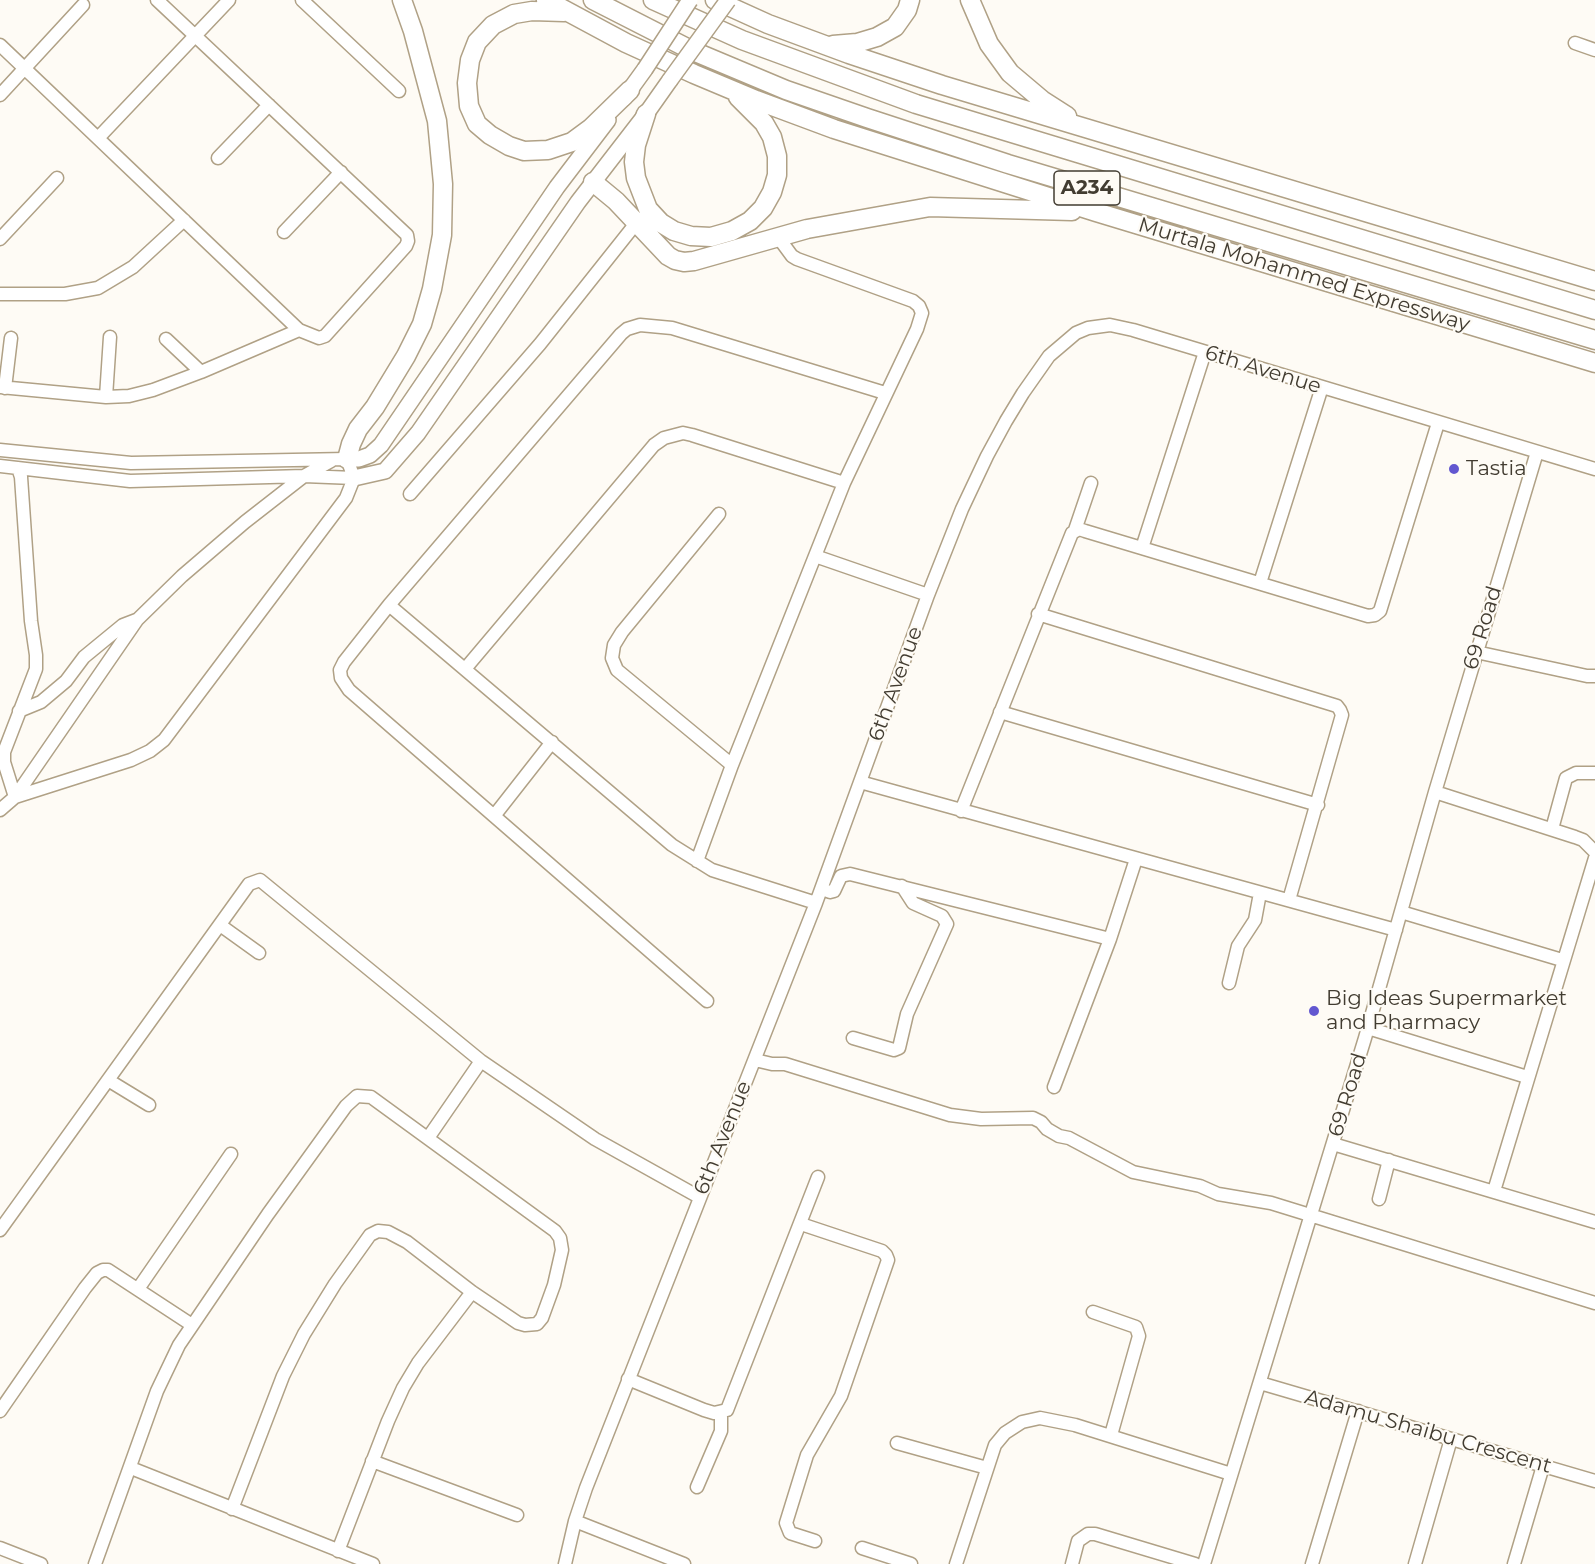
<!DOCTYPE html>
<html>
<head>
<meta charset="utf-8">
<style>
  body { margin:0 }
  canvas { display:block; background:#fefbf5 }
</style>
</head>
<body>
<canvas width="1595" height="1564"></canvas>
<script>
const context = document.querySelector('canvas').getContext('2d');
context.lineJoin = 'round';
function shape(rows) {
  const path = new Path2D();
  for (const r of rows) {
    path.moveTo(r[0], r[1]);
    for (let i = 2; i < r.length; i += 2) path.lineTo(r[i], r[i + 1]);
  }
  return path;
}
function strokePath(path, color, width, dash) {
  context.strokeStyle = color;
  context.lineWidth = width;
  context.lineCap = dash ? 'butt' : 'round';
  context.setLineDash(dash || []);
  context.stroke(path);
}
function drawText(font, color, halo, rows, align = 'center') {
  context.font = font + ' Montserrat,sans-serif';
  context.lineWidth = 4.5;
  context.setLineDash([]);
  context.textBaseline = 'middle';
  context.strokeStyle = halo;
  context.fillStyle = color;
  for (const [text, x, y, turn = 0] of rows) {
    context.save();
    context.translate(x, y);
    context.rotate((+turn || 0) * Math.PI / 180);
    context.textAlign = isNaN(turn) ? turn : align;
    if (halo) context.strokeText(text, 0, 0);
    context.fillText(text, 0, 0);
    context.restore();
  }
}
const minor = shape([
  [302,0,399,91],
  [1575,43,1595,50],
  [0,45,299,330,319,338,325,336,406,246,408,241,407,235,157,0],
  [0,95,83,5],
  [99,137,229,0],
  [218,158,269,105],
  [284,232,341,172],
  [0,239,57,178],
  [0,294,65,294,98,288,133,267,184,220],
  [166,339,201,372],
  [0,387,106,397,129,396,153,390,201,372,299,330],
  [5,388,11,338],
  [106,397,110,337],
  [0,450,131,463,347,459,354,478,346,498,164,740,150,751,131,760,15,797],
  [0,466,130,481,304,476,354,478],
  [410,494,540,344,637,222],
  [719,514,622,632,614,645,612,658,617,670,732,765],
  [1075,530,1091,483],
  [1142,548,1205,352],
  [815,556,928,595],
  [1260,583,1322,387],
  [389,605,672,845,712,870,816,903],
  [1038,614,1337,706,1340,710,1342,715,1289,900],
  [1476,652,1587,676,1595,676],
  [465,669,654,445,664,438,683,433,692,435,844,483],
  [19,711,41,702,66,681,84,657,123,625,136,620],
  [1000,712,1318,805],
  [860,782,1396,930],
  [1435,792,1575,837,1583,840,1595,852],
  [15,797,137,620,182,576,245,522,304,476,331,461],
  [0,810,15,797,4,762,4,752,36,669,36,655,31,621,21,477,18,468],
  [961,811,1072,533,1079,529,1085,531,1368,616,1375,615,1380,611,1438,423],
  [494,816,552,742],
  [1552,829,1566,778,1576,773,1595,773],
  [697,861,732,765,844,483,917,329,922,313,919,306,913,301,797,259,792,256,778,237],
  [822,889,830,892,834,891,841,876,850,874,1110,939],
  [1401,912,1562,960],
  [220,925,259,953],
  [1229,983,1238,946,1255,920,1260,893],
  [707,1001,349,690,341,678,340,670,344,662,389,605,621,334,627,329,640,325,672,328,885,393],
  [1368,1028,1527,1077],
  [853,1038,894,1050,899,1048,907,1014,947,924,942,916,913,903,902,886],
  [755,1060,772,1064,785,1064,950,1115,981,1119,1033,1118,1041,1122,1047,1129,1059,1136,1069,1138,1133,1172,1200,1186,1218,1194,1271,1203,1595,1303],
  [108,1080,149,1105],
  [1054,1087,1110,939,1136,859],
  [428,1138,481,1061],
  [1333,1144,1595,1222],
  [1494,1191,1595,858],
  [1379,1199,1389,1160],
  [801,1224,882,1251,886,1255,888,1260,841,1396,807,1455,786,1523,790,1533,815,1541],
  [0,1230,249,884,260,880,481,1061,595,1139,699,1197],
  [138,1289,231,1154],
  [1093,1312,1136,1327,1139,1336,1111,1435],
  [628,1379,704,1410,714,1413,727,1410,818,1177],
  [1260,1383,1595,1481],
  [0,1411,85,1288,97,1273,103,1270,108,1270,192,1325],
  [897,1443,987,1468],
  [372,1461,517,1515],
  [131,1468,373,1564],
  [697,1487,721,1431,721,1413],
  [575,1521,684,1564],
  [0,1548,41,1564],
  [862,1548,911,1564],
  [338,1551,388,1421,403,1388,418,1363,472,1292],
  [95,1564,157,1391,179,1345,268,1214,346,1106,357,1096,371,1097,555,1231,560,1238,562,1250,554,1285,542,1318,537,1324,525,1325,518,1323,472,1292,407,1242,388,1232,378,1231,370,1235,335,1284,304,1334,283,1376,232,1509],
  [565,1564,575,1521,586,1488,816,903,928,595,962,509,987,456,1006,421,1023,393,1049,356,1076,333,1088,328,1110,325,1133,330,1595,469],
  [956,1564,995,1445,1005,1433,1022,1422,1040,1418,1075,1425,1231,1474],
  [1072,1564,1078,1541,1088,1534,1095,1534,1195,1564],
  [1204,1564,1365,1038,1435,792,1537,452],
  [1312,1564,1358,1411],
  [1415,1564,1451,1439],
  [1514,1564,1543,1466]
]);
const major = shape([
  [624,98,645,69],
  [347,459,359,459,370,455,381,445,557,187,608,120],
  [354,478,385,471,418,433,578,202,646,114,670,80]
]);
const highway = shape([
  [546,0,626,43,694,74,756,100,834,129,1096,212,1595,363],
  [593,0,693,51,786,90,867,118,1008,164,1595,340],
  [653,0,742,40,916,104,1595,310],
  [715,0,768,24,849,54,942,85,1595,281],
  [970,0,989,44,1010,73,1042,100,1067,116],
  [564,12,532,11,514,14,493,25,477,42,470,60,467,83,469,106,477,124,490,135,509,146,524,151,548,150,572,142,591,128,630,90],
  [833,45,857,43,877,37,895,27,907,10,910,0],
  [646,114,636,145,634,162,636,178,648,209,661,223,674,231,691,236,711,237,732,231,750,221,763,208,772,192,777,175,777,156,772,137,764,123,738,97],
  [593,182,616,201,668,256,675,260,684,262,694,261,807,229,930,207,1072,211],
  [347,459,351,444,358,429,375,407,406,356,422,324,432,289,442,235,443,184,437,121,413,31,402,0]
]);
const majorBridge = shape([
  [645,69,690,0],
  [670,80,728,0]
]);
const markers = [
  [1454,469,6,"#6257d0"],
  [1314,1011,6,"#6257d0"]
];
const shields = [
  [1087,188,66]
];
const shieldNames = [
  ["A234",1087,188]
];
const streetNames = [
  ["Murtala Mohammed Expressway",1304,275,17],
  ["6th Avenue",1263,370,17],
  ["69 Road",1483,628,-73],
  ["6th Avenue",896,684,-70],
  ["69 Road",1348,1095,-73],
  ["6th Avenue",723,1138,-68],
  ["Adamu Shaibu Crescent",1428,1432,16]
];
const poiNames = [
  ["Tastia",1466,469],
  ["Big Ideas Supermarket",1326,999],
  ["and Pharmacy",1326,1023]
];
strokePath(minor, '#b0a186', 15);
strokePath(major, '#b0a186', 18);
strokePath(highway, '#b0a186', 21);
strokePath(minor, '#fff', 12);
strokePath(major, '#fff', 15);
strokePath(highway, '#fff', 18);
strokePath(majorBridge, '#b0a186', 18, []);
strokePath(majorBridge, '#fff', 15);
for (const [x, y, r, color] of markers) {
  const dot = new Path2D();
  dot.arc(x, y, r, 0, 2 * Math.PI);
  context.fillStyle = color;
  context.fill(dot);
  strokePath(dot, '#fefbf5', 2);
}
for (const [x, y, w] of shields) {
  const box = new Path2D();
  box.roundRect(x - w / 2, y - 17, w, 34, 4.5);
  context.fillStyle = '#fefbf5';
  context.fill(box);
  strokePath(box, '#423c31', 1.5);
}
drawText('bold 20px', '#423c31', null, shieldNames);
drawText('21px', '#423c31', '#fefbf5', streetNames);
drawText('21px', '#423c31', '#fefbf5', poiNames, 'left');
</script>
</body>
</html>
